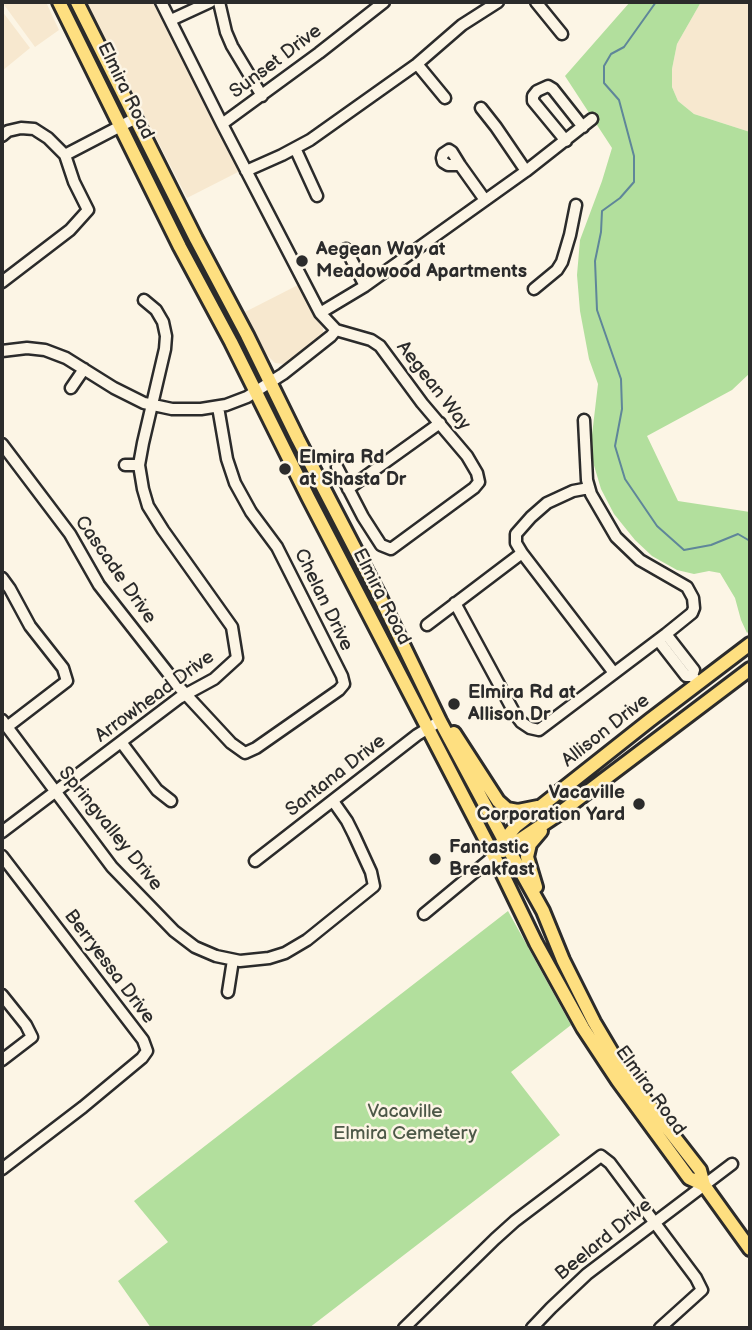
<!DOCTYPE html>
<html>
<head>
<meta charset="utf-8">
<style>
  body { margin:0 }
  #map { position:relative; width:752px; height:1330px; overflow:hidden; background:#fcf5e5; font-family:"Balsamiq Sans",sans-serif }
  canvas { display:block }
  .frame { position:absolute; inset:0; border:4px solid #2b2b2b; pointer-events:none }
</style>
</head>
<body>
<div id="map">
<canvas width="752" height="1330"></canvas>
<div class="frame"></div>
</div>
<script>
const context = document.querySelector('canvas').getContext('2d');
context.lineJoin = 'round';
function fillPath(path, color) {
  context.fillStyle = color;
  context.fill(path, 'evenodd');
}
function shape(rows) {
  const path = new Path2D();
  for (const r of rows) {
    path.moveTo(r[0], r[1]);
    for (let i = 2; i < r.length; i += 2) path.lineTo(r[i], r[i + 1]);
  }
  return path;
}
function strokePath(path, color, width, dash) {
  context.strokeStyle = color;
  context.lineWidth = width;
  context.lineCap = dash ? 'butt' : 'round';
  context.setLineDash(dash || []);
  context.stroke(path);
}
function drawText(font, color, halo, rows, align = 'center') {
  context.font = font + ' "Balsamiq Sans",sans-serif';
  context.lineWidth = 5;
  context.setLineDash([]);
  context.textBaseline = 'middle';
  context.strokeStyle = halo;
  context.fillStyle = color;
  for (const [text, x, y, turn = 0] of rows) {
    context.save();
    context.translate(x, y);
    context.rotate((+turn || 0) * Math.PI / 180);
    context.textAlign = isNaN(turn) ? turn : align;
    if (halo) context.strokeText(text, 0, 0);
    context.fillText(text, 0, 0);
    context.restore();
  }
}
const built = shape([
  [2,2,46,2,59,30,35,47],
  [86,2,154,2,240,171,187,198],
  [701,2,750,2,750,132,694,114,678,101,672,87,672,69,677,44],
  [2,11,30,48,2,71],
  [298,285,313,314,323,328,323,334,321,338,290,362,283,364,275,363,266,354,245,312]
]);
const green = shape([
  [630,2,701,2,677,44,672,69,672,87,678,101,694,114,750,132,750,373,732,390,647,436,678,501,750,512,750,630,747,633,741,620,735,598,720,573,709,571,694,574,677,570,652,556,635,540,614,514,601,489,590,452,598,384,589,359,580,311,577,275,580,240,602,181,612,148,565,76],
  [508,911,571,1025,511,1072,560,1135,309,1328,151,1328,118,1281,168,1242,134,1201]
]);
const stream = shape([
  [656,2,624,47,611,54,604,66,604,83,619,100,634,156,634,182,620,198,602,211,601,232,595,261,597,310,621,379,622,409,615,446,625,479,657,526,684,550,711,545,738,534,750,541]
]);
const minor = shape([
  [161,2,222,124,320,313,336,330,371,340,380,346,422,403,467,456,477,473,479,482,474,488,391,549,381,545,363,517,337,467],
  [219,2,226,32,232,46,262,96],
  [536,2,562,34],
  [171,20,210,2],
  [417,64,445,98],
  [481,108,496,127,526,171],
  [222,124,319,53,384,2],
  [2,136,8,131,21,128,34,129,48,138,65,155,74,182,88,210,70,230,2,282],
  [566,141,533,101,533,96,537,91,548,86,553,89,583,127],
  [295,148,317,196],
  [65,155,136,118],
  [460,165,448,165,443,162,442,158,443,154,449,150,452,152,460,165,485,200],
  [246,171,282,155,310,140,417,64,462,25,498,2],
  [346,249,365,286],
  [534,289,557,270,562,262,570,235,576,205],
  [320,313,365,286,526,171,592,119],
  [2,351,27,348,45,350,66,358,114,388,144,403,172,409,201,409,226,405,247,397,283,374,331,336,336,330],
  [71,388,84,369],
  [2,444,70,534,99,585,179,687,231,743,245,753,256,748,339,690,344,684,342,676,277,547,251,512,235,483,227,459,218,407],
  [125,465,139,465],
  [589,488,573,491,547,503,531,517,516,534,516,543,522,553,614,673],
  [348,489,440,423],
  [2,578,10,589,30,626,63,668,67,681,7,727],
  [455,603,515,714,521,722,530,728,539,730,666,634,692,613,694,608,693,598,687,587,640,560,616,537,591,494,587,480,584,420],
  [427,625,522,553],
  [666,634,694,670,692,676],
  [658,640,686,676,692,676,699,683],
  [2,720,112,867,174,931,195,947,216,956,240,961,269,958,285,953,307,940,374,886,371,872,354,835,347,821,333,801],
  [121,742,157,790,171,801],
  [2,832,179,698,214,679,237,658,232,627,163,530,148,506,143,489,139,465,143,443,165,349,166,336,163,322,156,310,144,300],
  [2,856,143,1040,147,1051,142,1058,83,1107,2,1169],
  [255,861,417,735,440,721],
  [424,914,494,856],
  [228,992,233,960],
  [2,995,26,1025,32,1037,2,1060],
  [404,1328,495,1239,515,1221,601,1156,610,1163,696,1278,702,1290,660,1328],
  [532,1328,551,1308,587,1274,732,1164]
]);
const major = shape([
  [59,2,180,247,231,342,308,497,494,856,536,943,583,1028,618,1081,689,1178,704,1185],
  [77,2,196,239,247,335,298,439,379,595,440,721,514,859,543,911,563,960,594,1022,616,1059,640,1093,700,1170,704,1185,750,1249],
  [454,733,498,801,507,809,518,811,538,807],
  [501,844,516,826,650,720,750,644],
  [503,851,557,815,750,669],
  [536,887,527,857,530,844,541,831]
]);
const markers = [
  [302,261,7,"#2b2b2b"],
  [285,469,7,"#2b2b2b"],
  [454,704,7,"#2b2b2b"],
  [639,804,7,"#2b2b2b"],
  [435,859,7,"#2b2b2b"]
];
const streetNames = [
  ["Sunset Drive",276,62,-37],
  ["Elmira Road",125,91,64],
  ["Aegean Way",433,386,52],
  ["Cascade Drive",115,570,55],
  ["Elmira Road",381,597,63],
  ["Chelan Drive",323,600,64],
  ["Arrowhead Drive",155,697,-36],
  ["Allison Drive",606,731,-38],
  ["Santana Drive",336,776,-38],
  ["Springvalley Drive",110,829,51],
  ["Berryessa Drive",109,967,53],
  ["Elmira Road",650,1091,54],
  ["Beelard Drive",604,1240,-39]
];
const poiNames = [
  ["Aegean Way at",316,250],
  ["Meadowood Apartments",316,272],
  ["Elmira Rd",299,458],
  ["at Shasta Dr",299,480],
  ["Elmira Rd at",468,693],
  ["Allison Dr",468,715],
  ["Vacaville",625,793,"right"],
  ["Corporation Yard",625,815,"right"],
  ["Fantastic",449,848],
  ["Breakfast",449,870]
];
const parkNames = [
  ["Vacaville",405,1112],
  ["Elmira Cemetery",405,1134]
];
fillPath(built, '#f7e8cf');
fillPath(green, '#b2df9d');
strokePath(stream, '#5f8699', 2);
strokePath(minor, '#2b2b2b', 15);
strokePath(major, '#2b2b2b', 18);
strokePath(minor, '#fcf5e5', 10);
strokePath(major, '#fedf80', 12);
for (const [x, y, r, color] of markers) {
  const dot = new Path2D();
  dot.arc(x, y, r, 0, 2 * Math.PI);
  context.fillStyle = color;
  context.fill(dot);
  strokePath(dot, '#fcf5e5', 2.5);
}
drawText('19px', '#2b2b2b', '#fcf5e5', streetNames);
drawText('bold 19px', '#2b2b2b', '#fcf5e5', poiNames, 'left');
drawText('19px', '#4d5848', '#fcf5e5', parkNames);
</script>
</body>
</html>
